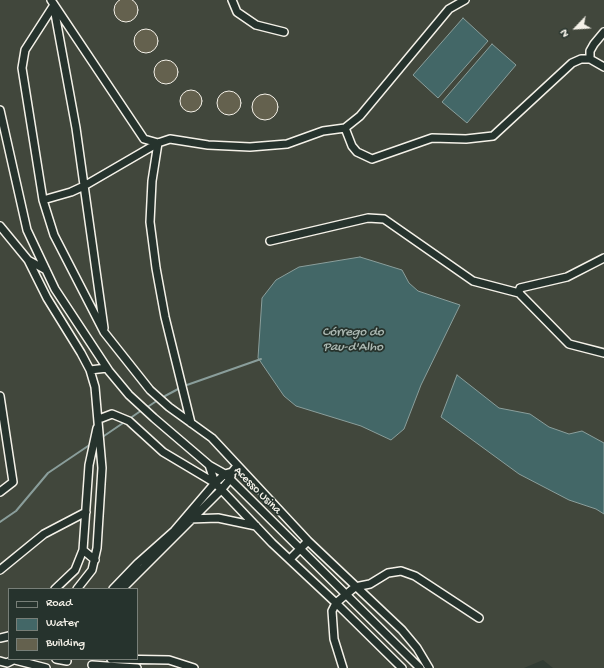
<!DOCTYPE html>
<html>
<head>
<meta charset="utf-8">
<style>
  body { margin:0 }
  #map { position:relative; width:604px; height:668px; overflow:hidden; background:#323c34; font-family:"Gochi Hand",sans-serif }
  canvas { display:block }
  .legend { position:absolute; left:8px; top:588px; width:130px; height:72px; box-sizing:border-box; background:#26332d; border:1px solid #787f78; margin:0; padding:5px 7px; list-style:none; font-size:12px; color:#f4f1e8 }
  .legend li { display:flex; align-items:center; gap:8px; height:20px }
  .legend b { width:20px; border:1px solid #787f78 }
  .north { position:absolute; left:556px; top:8px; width:40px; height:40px; -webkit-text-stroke:3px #26332d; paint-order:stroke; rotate:245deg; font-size:11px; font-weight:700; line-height:16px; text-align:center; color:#f4f1e8 }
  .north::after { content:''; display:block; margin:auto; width:14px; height:18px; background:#f4f1e8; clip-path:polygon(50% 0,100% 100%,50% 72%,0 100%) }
</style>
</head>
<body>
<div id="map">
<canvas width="604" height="668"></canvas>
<ul class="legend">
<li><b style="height:5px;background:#26332d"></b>Road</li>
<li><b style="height:11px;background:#436767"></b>Water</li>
<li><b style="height:11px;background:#64614e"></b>Building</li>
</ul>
<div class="north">N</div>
</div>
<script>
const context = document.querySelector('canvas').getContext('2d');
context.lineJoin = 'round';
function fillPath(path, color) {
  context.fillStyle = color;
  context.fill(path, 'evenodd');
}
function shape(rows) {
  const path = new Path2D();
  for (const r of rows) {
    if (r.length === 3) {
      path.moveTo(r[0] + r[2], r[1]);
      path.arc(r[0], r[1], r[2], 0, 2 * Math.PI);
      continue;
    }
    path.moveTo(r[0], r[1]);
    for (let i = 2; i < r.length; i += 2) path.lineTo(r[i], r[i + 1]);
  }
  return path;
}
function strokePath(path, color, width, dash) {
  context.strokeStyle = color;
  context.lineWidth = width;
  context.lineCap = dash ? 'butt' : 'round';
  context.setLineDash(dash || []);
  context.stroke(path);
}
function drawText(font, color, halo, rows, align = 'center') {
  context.font = font + ' "Gochi Hand",sans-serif';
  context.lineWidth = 3.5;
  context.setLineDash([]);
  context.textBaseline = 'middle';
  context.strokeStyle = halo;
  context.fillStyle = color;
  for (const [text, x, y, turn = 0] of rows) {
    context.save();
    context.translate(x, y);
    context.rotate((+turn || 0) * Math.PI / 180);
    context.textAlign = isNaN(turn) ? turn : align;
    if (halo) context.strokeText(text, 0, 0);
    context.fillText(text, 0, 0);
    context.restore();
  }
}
const built = shape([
  [0,0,604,0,604,668,553,668,543,660,524,668,0,668],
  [9,589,137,589,137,659,9,659]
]);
const water = shape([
  [463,18,488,41,438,98,413,75,463,18],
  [492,44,516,65,467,123,442,102,492,44],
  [360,257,402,270,409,283,418,291,460,305,421,385,404,429,391,440,361,426,296,406,284,396,258,358,262,298,276,280,299,267,360,257],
  [457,375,499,408,530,414,549,427,569,434,582,431,604,443,604,514,596,509,569,500,519,474,441,417,457,375]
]);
const stream = shape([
  [184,386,261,359],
  [165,396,180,388],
  [146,408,155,402],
  [129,419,142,410],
  [101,438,126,421],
  [0,522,16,511,48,473,91,444]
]);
const building = shape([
  [126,10,12],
  [146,41,12],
  [166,72,12],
  [191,101,11],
  [229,103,12],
  [265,107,13]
]);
const minor = shape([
  [51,0,144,139,158,143,170,139,208,145,250,147,287,144,323,131,345,128,360,116,449,9,465,0],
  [232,0,237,12,256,25,284,32],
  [54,5,25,50,22,68,43,200,54,235,104,332,150,390,169,407,212,438,308,541,402,630,417,648,429,668],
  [54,8,76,128,104,328],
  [590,59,590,51,594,44,604,32],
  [0,110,27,230,55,289,109,371,129,395,154,418,209,465,225,474,420,668],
  [345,128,352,146,357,152,372,159,432,138,466,139,493,136,572,63,581,59,590,59,604,67],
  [158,143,152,181,150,222,156,268,165,317,191,423],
  [43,200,71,192,84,186,158,143],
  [0,226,28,260,46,270],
  [270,241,368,218,384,219,473,281,519,293],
  [604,258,567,277,520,288,519,293,569,344,604,353],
  [28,260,47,298,81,353,90,370,95,387,102,468,97,548,92,570,77,589],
  [90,370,107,368],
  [0,396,13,482,0,492],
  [99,419,112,414,129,421,163,452,215,483],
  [209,465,215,483,272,543,336,603,402,668],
  [189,519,218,518,256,526],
  [83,550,95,560],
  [290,559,308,541],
  [0,570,44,534,86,512],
  [55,589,75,570,83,550,89,465,97,428],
  [113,589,138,563,174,531,215,483,225,474,232,472,237,466],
  [122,589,221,490,230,479,231,476],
  [0,638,9,636],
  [56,659,67,661],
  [111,659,169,660,194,668],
  [15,660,46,668],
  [0,661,7,663,15,659],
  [92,665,137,668],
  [343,668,334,639,332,611,336,603,355,587,370,584,388,573,401,571,415,576,479,618]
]);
const streetNames = [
  ["Acesso Usina",257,491,45]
];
const waterNames = [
  ["Córrego do",353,333],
  ["Pau-d'Alho",353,348]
];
fillPath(built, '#41473c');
fillPath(water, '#436767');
strokePath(water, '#8a9e9b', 1);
strokePath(stream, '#8a9e9b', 2);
fillPath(building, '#64614e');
strokePath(building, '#f4f1e8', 1);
strokePath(minor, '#f4f1e8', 10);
strokePath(minor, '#26332d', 7);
drawText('12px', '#f4f1e8', '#26332d', streetNames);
drawText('italic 13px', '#adbab4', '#26332d', waterNames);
</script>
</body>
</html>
